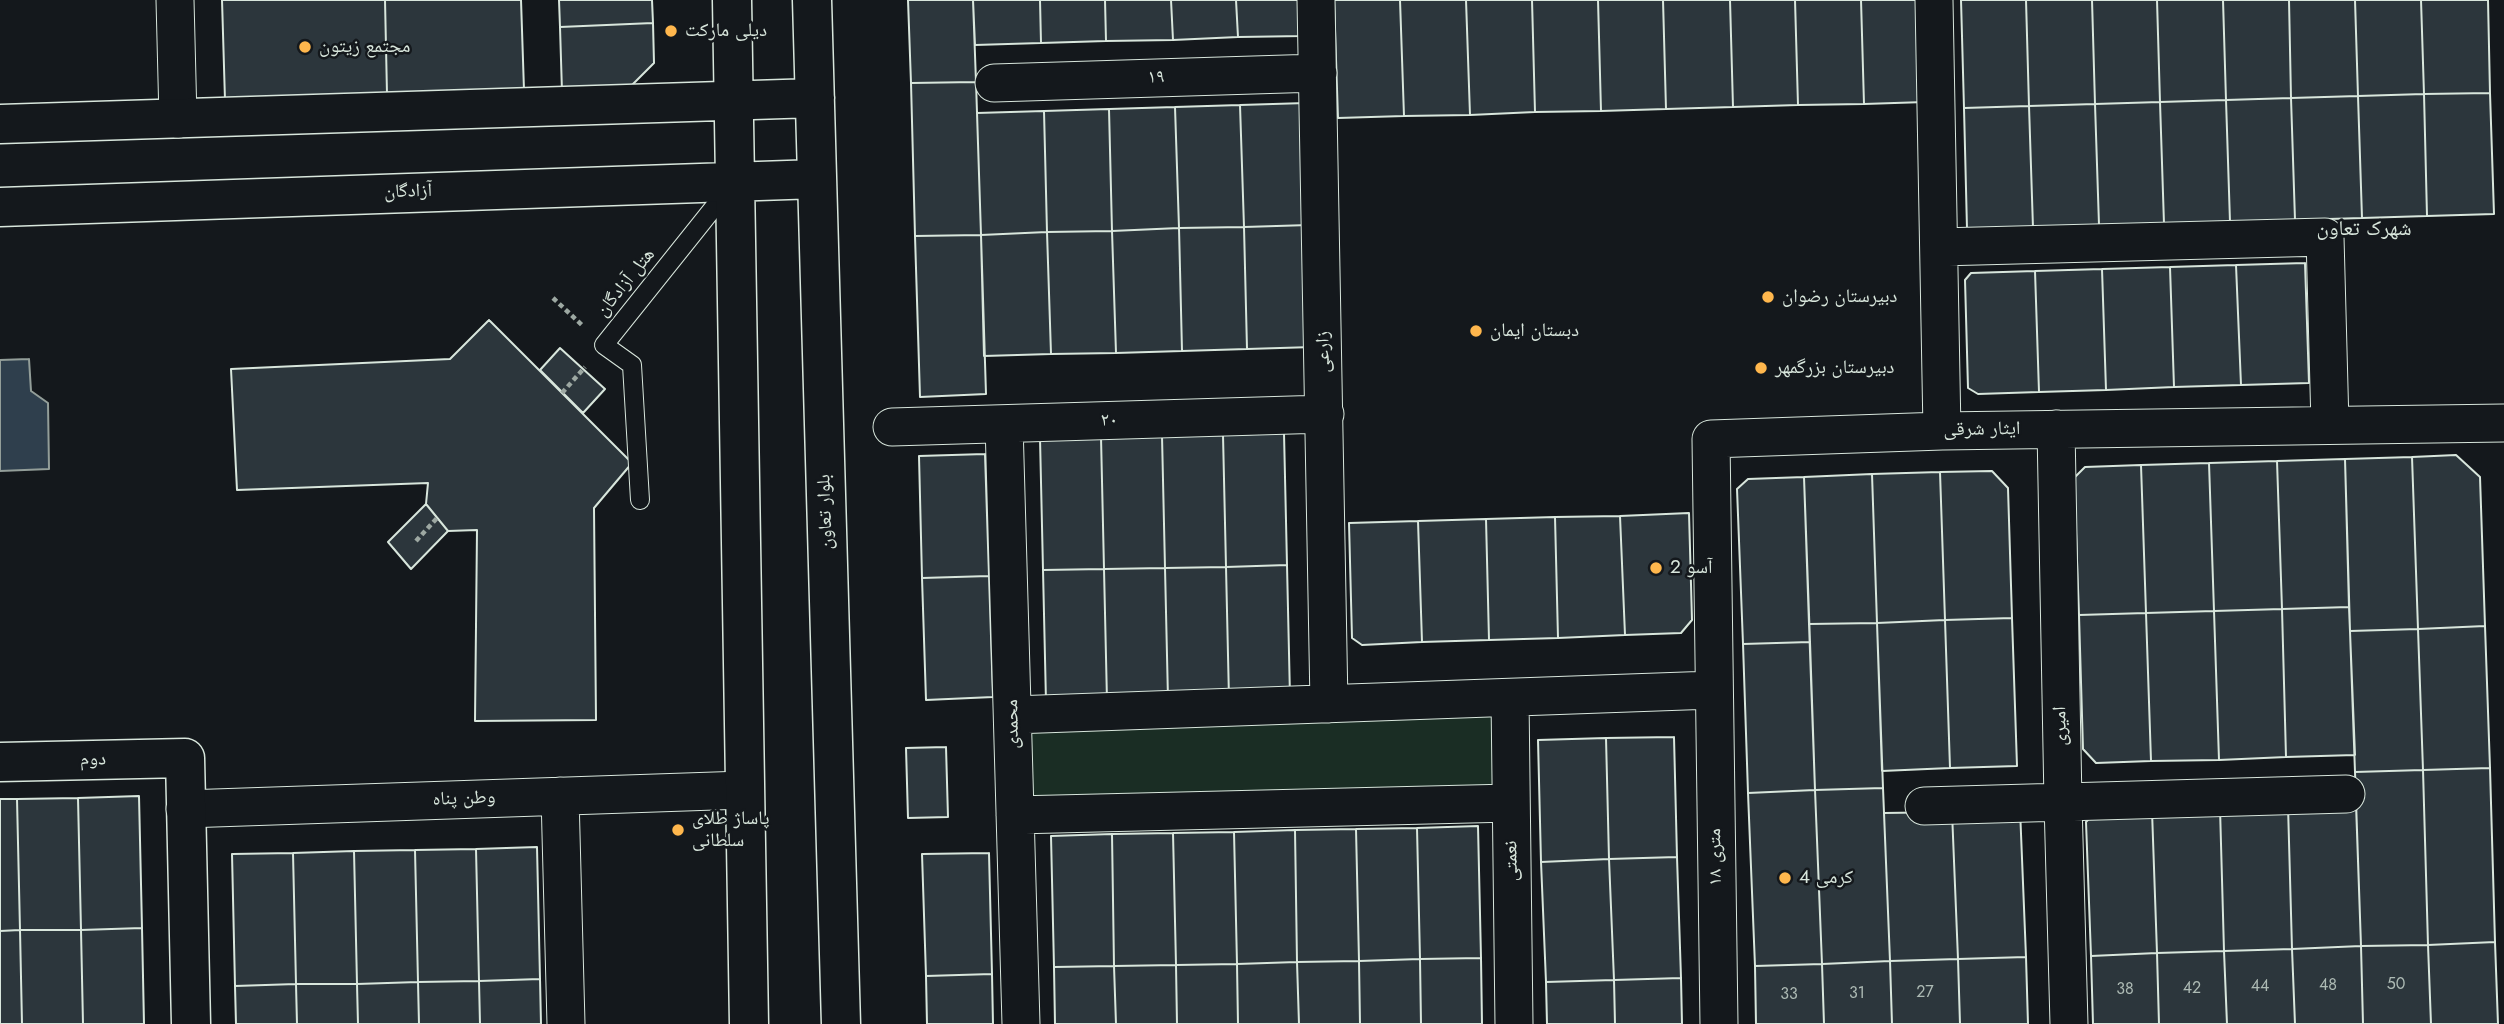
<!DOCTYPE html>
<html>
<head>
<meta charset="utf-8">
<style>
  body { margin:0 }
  canvas { display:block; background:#14181c }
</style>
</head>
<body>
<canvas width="2504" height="1024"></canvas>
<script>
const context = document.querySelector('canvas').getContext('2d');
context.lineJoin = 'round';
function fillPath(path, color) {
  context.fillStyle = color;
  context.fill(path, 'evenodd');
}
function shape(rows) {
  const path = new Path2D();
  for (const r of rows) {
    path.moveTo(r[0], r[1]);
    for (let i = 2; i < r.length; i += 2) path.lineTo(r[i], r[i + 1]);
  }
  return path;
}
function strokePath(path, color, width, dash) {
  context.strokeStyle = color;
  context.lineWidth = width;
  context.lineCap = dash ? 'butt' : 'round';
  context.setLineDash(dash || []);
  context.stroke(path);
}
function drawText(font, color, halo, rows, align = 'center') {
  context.font = font + ' Jost,"Noto Naskh Arabic",sans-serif';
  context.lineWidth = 5;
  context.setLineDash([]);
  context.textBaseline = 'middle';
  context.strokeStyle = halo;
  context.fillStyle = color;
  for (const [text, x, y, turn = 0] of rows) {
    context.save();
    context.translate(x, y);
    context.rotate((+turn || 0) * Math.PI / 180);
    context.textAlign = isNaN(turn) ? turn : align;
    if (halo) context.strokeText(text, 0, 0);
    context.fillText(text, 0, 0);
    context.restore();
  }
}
const green = shape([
  [1502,709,1504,795,1029,808,1027,722,1502,709]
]);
const water = shape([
  [29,359,31,391,48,403,49,469,0,471,0,360,29,359]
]);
const building = shape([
  [222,0,385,0,387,94,225,100,222,0],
  [385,0,521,0,524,90,387,94,385,0],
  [559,0,652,0,653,23,560,27,559,0],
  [908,0,973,0,976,82,911,83,908,0],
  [973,0,1040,0,1041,43,975,45,973,0],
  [1040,0,1105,0,1106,41,1041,43,1040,0],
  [1105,0,1171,0,1173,40,1106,41,1105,0],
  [1171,0,1236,0,1238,37,1173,40,1171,0],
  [1236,0,1302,0,1303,36,1238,37,1236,0],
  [1334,0,1400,0,1404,116,1338,118,1334,0],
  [1400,0,1466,0,1470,115,1404,116,1400,0],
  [1466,0,1532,0,1535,112,1470,115,1466,0],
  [1532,0,1598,0,1601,111,1535,112,1532,0],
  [1598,0,1663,0,1666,109,1601,111,1598,0],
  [1663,0,1730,0,1733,107,1666,109,1663,0],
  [1730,0,1795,0,1798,105,1733,107,1730,0],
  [1795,0,1861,0,1864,104,1798,105,1795,0],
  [1861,0,1922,0,1925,102,1864,104,1861,0],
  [1961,0,2026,0,2029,106,1964,108,1961,0],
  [2026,0,2092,0,2095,104,2029,106,2026,0],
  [2092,0,2157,0,2160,102,2095,104,2092,0],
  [2157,0,2223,0,2226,100,2160,102,2157,0],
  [2223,0,2289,0,2291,98,2226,100,2223,0],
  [2289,0,2355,0,2358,96,2291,98,2289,0],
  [2355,0,2421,0,2424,94,2358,96,2355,0],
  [2421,0,2488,0,2490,93,2424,94,2421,0],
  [653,23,654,63,627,90,562,92,560,27,653,23],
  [976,82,981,235,915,236,911,83,976,82],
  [2490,93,2494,214,2427,216,2424,94,2490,93],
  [2424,94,2427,216,2362,218,2358,96,2424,94],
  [2358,96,2362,218,2295,220,2291,98,2358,96],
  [2291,98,2295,220,2230,222,2226,100,2291,98],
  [2226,100,2230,222,2164,224,2160,102,2226,100],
  [2160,102,2164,224,2099,225,2095,104,2160,102],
  [1306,103,1309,225,1244,227,1240,105,1306,103],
  [2095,104,2099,225,2033,228,2029,106,2095,104],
  [1240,105,1244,227,1179,228,1175,107,1240,105],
  [2029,106,2033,228,1967,229,1964,108,2029,106],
  [1175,107,1179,228,1112,231,1109,109,1175,107],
  [1109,109,1112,231,1047,232,1044,111,1109,109],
  [1044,111,1047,232,981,235,977,113,1044,111],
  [1309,225,1313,347,1247,349,1244,227,1309,225],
  [1244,227,1247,349,1182,351,1179,228,1244,227],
  [1179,228,1182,351,1116,353,1112,231,1179,228],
  [1112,231,1116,353,1051,354,1047,232,1112,231],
  [1047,232,1051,354,984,356,981,235,1047,232],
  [981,235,986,394,920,397,915,236,981,235],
  [2305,263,2309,383,2241,385,2236,265,2305,263],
  [2236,265,2241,385,2174,387,2170,267,2236,265],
  [2170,267,2174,387,2106,390,2102,269,2170,267],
  [2102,269,2106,390,2039,392,2035,271,2102,269],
  [2035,271,2039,392,1978,394,1968,388,1965,280,1971,273,2035,271],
  [489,320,632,463,594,508,596,720,475,721,477,530,448,531,426,504,428,483,237,490,231,369,450,359,489,320],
  [560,348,605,389,583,413,540,370,560,348],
  [1284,433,1287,565,1226,567,1223,435,1284,433],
  [1223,435,1226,567,1165,568,1162,436,1223,435],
  [1162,436,1165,568,1104,569,1101,437,1162,436],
  [1101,437,1104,569,1043,570,1040,438,1101,437],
  [985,454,989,576,922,578,919,456,985,454],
  [2456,455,2480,477,2485,626,2418,629,2412,457,2456,455],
  [2412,457,2418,629,2350,631,2345,459,2412,457],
  [2345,459,2349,607,2282,609,2277,461,2345,459],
  [2277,461,2282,609,2214,611,2209,463,2277,461],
  [2209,463,2214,611,2146,613,2141,465,2209,463],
  [2141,465,2146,613,2079,615,2074,478,2085,467,2141,465],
  [1992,471,2008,488,2012,618,1945,620,1940,472,1992,471],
  [1940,472,1945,620,1877,623,1872,474,1940,472],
  [1872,474,1877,623,1809,624,1804,477,1872,474],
  [1804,477,1810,642,1743,644,1737,489,1748,479,1804,477],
  [426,504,448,531,411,569,388,542,426,504],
  [1689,513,1692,620,1681,633,1625,635,1620,516,1689,513],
  [1620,516,1625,635,1558,638,1555,517,1620,516],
  [1555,517,1558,638,1489,640,1486,519,1555,517],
  [1486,519,1489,640,1422,642,1418,521,1486,519],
  [1418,521,1422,642,1362,645,1352,638,1349,523,1418,521],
  [1287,565,1290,697,1229,699,1226,567,1287,565],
  [1226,567,1229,699,1168,699,1165,568,1226,567],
  [1165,568,1168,699,1107,701,1104,569,1165,568],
  [1104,569,1107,701,1046,702,1043,570,1104,569],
  [989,576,993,697,926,700,922,578,989,576],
  [2349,607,2355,755,2286,757,2282,609,2349,607],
  [2282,609,2286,757,2219,760,2214,611,2282,609],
  [2214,611,2219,760,2151,761,2146,613,2214,611],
  [2146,613,2151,761,2096,763,2083,749,2079,615,2146,613],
  [2012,618,2017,766,1950,768,1945,620,2012,618],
  [1945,620,1950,768,1882,771,1877,623,1945,620],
  [1877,623,1883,788,1815,790,1809,624,1877,623],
  [2485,626,2490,768,2423,770,2418,629,2485,626],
  [2418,629,2423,770,2355,772,2350,631,2418,629],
  [1810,642,1815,790,1748,793,1743,644,1810,642],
  [1674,737,1677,857,1609,859,1606,738,1674,737],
  [1606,738,1609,859,1541,862,1538,740,1606,738],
  [946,747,948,817,908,818,906,748,946,747],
  [2490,768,2495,942,2428,945,2423,770,2490,768],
  [2423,770,2428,945,2361,946,2355,772,2423,770],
  [1883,788,1890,961,1822,964,1815,790,1883,788],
  [1815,790,1822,964,1755,966,1748,793,1815,790],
  [139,796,142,928,81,930,78,798,139,796],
  [78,798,81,930,20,930,17,799,78,798],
  [0,799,17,799,20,930,0,931,0,799],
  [2356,804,2361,946,2292,949,2288,806,2356,804],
  [2288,806,2292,949,2224,951,2220,808,2288,806],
  [2220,808,2224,951,2157,953,2152,811,2220,808],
  [2020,809,2026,957,1958,959,1952,812,2020,809],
  [2152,811,2157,953,2091,956,2086,822,2094,813,2152,811],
  [1952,812,1958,959,1890,961,1884,813,1952,812],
  [1478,826,1481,958,1420,959,1417,828,1478,826],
  [1417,828,1420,959,1359,961,1356,829,1417,828],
  [1356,829,1359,961,1297,962,1295,830,1356,829],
  [1295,830,1297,962,1237,964,1234,832,1295,830],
  [1234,832,1237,964,1176,965,1173,833,1234,832],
  [1173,833,1176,965,1114,966,1112,834,1173,833],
  [1112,834,1114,966,1054,967,1051,836,1112,834],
  [537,847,540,979,479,981,476,849,537,847],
  [476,849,479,981,418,982,415,850,476,849],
  [415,850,418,982,357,984,354,851,415,850],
  [354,851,357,984,296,984,293,853,354,851],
  [293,853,296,984,235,986,232,854,293,853],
  [989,853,992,974,926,976,922,854,989,853],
  [1677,857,1681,978,1614,980,1609,859,1677,857],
  [1609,859,1614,980,1546,982,1541,862,1609,859],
  [142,928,144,1024,83,1024,81,930,142,928],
  [20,930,81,930,83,1024,22,1024,20,930],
  [20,930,22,1024,0,1024,0,931,20,930],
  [2495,942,2498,1024,2431,1024,2428,945,2495,942],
  [2428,945,2431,1024,2363,1024,2361,946,2428,945],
  [2361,946,2363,1024,2295,1024,2292,949,2361,946],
  [2292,949,2295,1024,2227,1024,2224,951,2292,949],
  [2224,951,2227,1024,2159,1024,2157,953,2224,951],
  [2157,953,2159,1024,2093,1024,2091,956,2157,953],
  [2026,957,2028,1024,1960,1024,1958,959,2026,957],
  [1481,958,1482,1024,1421,1024,1420,959,1481,958],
  [1420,959,1421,1024,1360,1024,1359,961,1420,959],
  [1958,959,1960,1024,1892,1024,1890,961,1958,959],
  [1359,961,1360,1024,1299,1024,1297,962,1359,961],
  [1890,961,1892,1024,1824,1024,1822,964,1890,961],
  [1297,962,1299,1024,1238,1024,1237,964,1297,962],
  [1237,964,1238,1024,1177,1024,1176,965,1237,964],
  [1822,964,1824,1024,1756,1024,1755,966,1822,964],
  [1176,965,1177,1024,1116,1024,1114,966,1176,965],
  [1114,966,1116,1024,1055,1024,1054,967,1114,966],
  [992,974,993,1024,927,1024,926,976,992,974],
  [1681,978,1682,1024,1615,1024,1614,980,1681,978],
  [540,979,541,1024,480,1024,479,981,540,979],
  [1614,980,1615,1024,1547,1024,1546,982,1614,980],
  [479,981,480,1024,419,1024,418,982,479,981],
  [418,982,419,1024,358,1024,357,984,418,982],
  [296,984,297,1024,236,1024,235,986,296,984],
  [296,984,357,984,358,1024,297,1024,296,984]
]);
const path = shape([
  [553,298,583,326],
  [562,393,585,367],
  [416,541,437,518]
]);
const lane = shape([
  [640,500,632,365,604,345,731,186]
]);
const street = shape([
  [175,0,178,119],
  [1316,0,1329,704],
  [1934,0,1942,431],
  [994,83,1318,73],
  [1939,247,2325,237,2330,425],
  [1004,424,1021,1024],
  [892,427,1325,414],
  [2056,429,2063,802,2069,1024],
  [1510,698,1514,1024],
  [1013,715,1713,690],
  [560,796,566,1024],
  [1924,806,2346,794],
  [185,809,744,790],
  [1015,815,1511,803],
  [1719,1024,1711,439,1942,431,2504,423]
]);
const secondary = shape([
  [732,0,749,1024],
  [812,0,841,1024],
  [0,124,815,98],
  [0,207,817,179],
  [0,762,185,758,191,1024]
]);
const markers = [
  [671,31,7,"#ffb74d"],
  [305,47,7,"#ffb74d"],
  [1768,297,7,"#ffb74d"],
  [1476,331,7,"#ffb74d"],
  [1761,368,7,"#ffb74d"],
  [1656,568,7,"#ffb74d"],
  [678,830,7,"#ffb74d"],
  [1785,878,7,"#ffb74d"]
];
const numberNames = [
  ["50",2396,985],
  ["48",2328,986],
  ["44",2260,987],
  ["42",2192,989],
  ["38",2125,990],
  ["27",1925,993],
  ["31",1857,994],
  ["33",1789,995]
];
const poiNames = [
  ["دیلی مارکت",685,31],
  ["مجتمع زیتون",319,47],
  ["دبیرستان رضوان",1782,297],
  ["دبستان ایمان",1490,331],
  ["دبیرستان بزرگمهر",1775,368],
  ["آسو 2",1670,568],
  ["پاساژ طلای",692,819],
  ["سلطانی",692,841],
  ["کرمی 4",1799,878]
];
const streetNames = [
  ["۱۹",1156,78,-2],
  ["آزادگان",408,192,-2],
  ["هتل آزادگان",626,283,-51],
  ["زارعی",1324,352,-91],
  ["۲۰",1109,421,-2],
  ["ایثار شرقی",1982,430,-1],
  ["بلوار تعاون",826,512,-92],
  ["محمدی",1013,724,-91],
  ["امیری",2061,726,-91],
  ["دوم",93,760,-1],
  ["وطن پناه",464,799,-2],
  ["۱۸ متری",1716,857,-91],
  ["نعمتی",1512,861,-91]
];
const neighbourhoodNames = [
  ["شهرک تعاون",2364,230]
];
fillPath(green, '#1a2d24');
strokePath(green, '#939e99', 2);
fillPath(water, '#2f3f4d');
strokePath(water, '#939e99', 2);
fillPath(building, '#2c363c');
strokePath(building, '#d8e6dc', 2);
strokePath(lane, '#d8e6dc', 20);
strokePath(street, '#d8e6dc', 39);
strokePath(secondary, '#d8e6dc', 41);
strokePath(path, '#9da8a2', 4.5, [5, 3.5]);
strokePath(lane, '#14181c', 18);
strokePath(street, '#14181c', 37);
strokePath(secondary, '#14181c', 38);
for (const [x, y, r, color] of markers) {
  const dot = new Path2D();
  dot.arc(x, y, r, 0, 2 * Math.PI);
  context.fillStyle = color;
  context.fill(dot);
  strokePath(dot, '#14181c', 2.5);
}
drawText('16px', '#adbab4', null, numberNames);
drawText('19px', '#d8e6dc', '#14181c', poiNames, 'left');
drawText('19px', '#d8e6dc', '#14181c', streetNames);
drawText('21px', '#d8e6dc', '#14181c', neighbourhoodNames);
</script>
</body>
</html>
